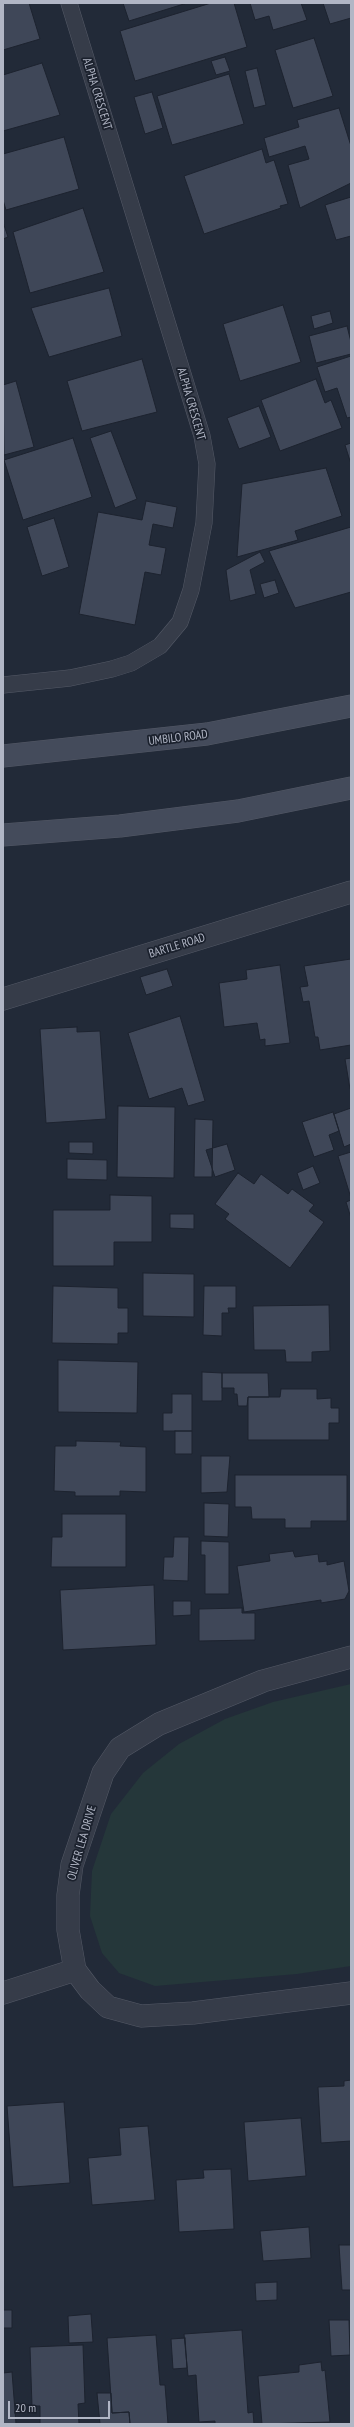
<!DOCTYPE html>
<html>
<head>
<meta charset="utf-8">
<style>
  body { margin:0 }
  #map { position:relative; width:354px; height:2427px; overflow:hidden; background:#222a38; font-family:"PT Sans Narrow",sans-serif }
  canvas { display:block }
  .frame { position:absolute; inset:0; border:4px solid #b1b6c5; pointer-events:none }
  .scale { position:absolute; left:8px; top:2401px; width:102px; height:18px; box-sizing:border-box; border:2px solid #b1b6c5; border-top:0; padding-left:5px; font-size:12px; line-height:14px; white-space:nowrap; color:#b1b6c5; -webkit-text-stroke:3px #1b212d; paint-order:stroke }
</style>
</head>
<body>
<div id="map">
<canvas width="354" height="2427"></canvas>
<div class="frame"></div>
<div class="scale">20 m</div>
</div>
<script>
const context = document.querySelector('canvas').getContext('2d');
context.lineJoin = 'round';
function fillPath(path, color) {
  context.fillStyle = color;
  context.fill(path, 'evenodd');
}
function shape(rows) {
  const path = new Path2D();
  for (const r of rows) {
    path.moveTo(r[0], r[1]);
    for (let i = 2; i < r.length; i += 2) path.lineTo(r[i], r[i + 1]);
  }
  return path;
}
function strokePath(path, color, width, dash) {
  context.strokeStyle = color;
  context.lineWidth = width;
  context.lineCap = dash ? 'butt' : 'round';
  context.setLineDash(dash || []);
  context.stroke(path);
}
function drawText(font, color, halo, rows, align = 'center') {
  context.font = font + ' "PT Sans Narrow",sans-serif';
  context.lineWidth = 3.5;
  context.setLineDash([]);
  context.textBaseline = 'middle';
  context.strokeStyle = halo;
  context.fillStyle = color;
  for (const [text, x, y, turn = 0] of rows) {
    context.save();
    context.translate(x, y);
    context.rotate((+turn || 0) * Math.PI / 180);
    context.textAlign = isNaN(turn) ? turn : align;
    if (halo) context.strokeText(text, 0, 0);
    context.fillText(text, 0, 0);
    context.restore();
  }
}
const green = shape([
  [351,1684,351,1966,297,1974,155,1986,119,1973,102,1953,90,1916,92,1871,111,1814,143,1773,179,1744,225,1719,273,1702]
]);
const building = shape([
  [3,3,29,3,40,39,3,50,3,3],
  [123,3,187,3,129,21,123,3],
  [211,3,234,3,247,47,135,81,120,31,211,3],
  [250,3,301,3,307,20,273,30,269,16,255,20,250,3],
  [323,3,351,3,351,18,330,24,323,3],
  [314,38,333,96,293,108,275,50,314,38],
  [225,57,230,71,216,75,211,61,225,57],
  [42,63,60,115,3,131,3,75,42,63],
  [257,68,266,105,254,108,245,71,257,68],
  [229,74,244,124,172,145,157,96,229,74],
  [152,92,163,128,145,134,134,97,152,92],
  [339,108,351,146,351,183,300,208,288,165,309,159,305,146,269,157,264,138,299,127,297,120,339,108],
  [64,137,79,189,6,210,3,200,3,154,64,137],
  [262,149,266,163,274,160,288,204,280,206,281,208,204,234,184,176,262,149],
  [351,197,351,236,336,240,325,205,351,197],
  [83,208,104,272,30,293,13,232,83,208],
  [3,222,8,237,3,239,3,222],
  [109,288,122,336,49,357,31,308,109,288],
  [283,305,301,362,240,381,223,324,283,305],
  [330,311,333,323,314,329,311,316,330,311],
  [347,326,351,342,351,354,316,363,309,336,347,326],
  [351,356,351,417,347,418,337,388,325,392,317,367,351,356],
  [142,359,157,412,82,431,67,381,142,359],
  [316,379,325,403,331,400,342,428,280,451,261,400,316,379],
  [16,381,34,447,4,455,3,385,16,381],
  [259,406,271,437,239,449,227,418,259,406],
  [111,431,137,499,115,508,90,438,111,431],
  [73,438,92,497,23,520,4,460,73,438],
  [351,443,351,464,345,445,351,443],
  [326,468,342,516,295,531,298,540,237,557,242,484,326,468],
  [146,501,177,507,173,528,153,524,149,545,166,548,161,575,145,572,135,625,79,614,98,512,142,520,146,501],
  [54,518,69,567,42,576,27,527,54,518],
  [351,527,351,592,295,608,269,551,351,527],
  [260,552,265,562,250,570,256,594,230,601,226,570,260,552],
  [275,580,279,593,264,598,260,584,275,580],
  [351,959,351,1045,320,1050,318,1037,315,1037,309,1001,303,1002,300,987,308,986,304,966,351,959],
  [280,965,290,1043,265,1046,265,1039,260,1040,257,1023,224,1027,219,983,247,979,246,970,280,965],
  [167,969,173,986,146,995,140,977,167,969],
  [180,1016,205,1101,188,1106,182,1088,149,1099,128,1033,180,1016],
  [77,1027,77,1032,100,1031,106,1119,46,1123,40,1029,77,1027],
  [351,1058,351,1088,350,1089,345,1059,351,1058],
  [118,1106,175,1107,174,1178,117,1177,118,1106],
  [351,1108,351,1144,344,1147,334,1114,351,1108],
  [333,1112,339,1131,329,1135,334,1150,314,1157,302,1122,333,1112],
  [195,1119,213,1120,212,1177,194,1177,195,1119],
  [69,1142,93,1142,93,1154,69,1153,69,1142],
  [227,1144,235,1170,215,1177,206,1150,227,1144],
  [351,1152,351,1198,338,1156,351,1152],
  [67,1159,107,1160,107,1180,67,1179,67,1159],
  [313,1166,320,1183,303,1190,297,1173,313,1166],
  [238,1173,254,1184,261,1174,288,1194,292,1189,314,1205,309,1211,324,1222,290,1268,225,1219,229,1214,215,1204,238,1173],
  [110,1195,152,1196,152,1242,114,1242,114,1266,53,1266,53,1210,110,1210,110,1195],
  [351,1200,351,1218,346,1202,351,1200],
  [170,1214,194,1214,194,1229,170,1228,170,1214],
  [143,1273,194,1274,194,1317,143,1316,143,1273],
  [53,1286,118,1288,118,1308,128,1308,128,1333,118,1333,118,1344,52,1343,53,1286],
  [204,1286,236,1286,236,1308,228,1308,229,1313,222,1313,222,1336,203,1335,204,1286],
  [329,1305,330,1351,312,1352,312,1362,286,1362,285,1350,254,1350,253,1306,329,1305],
  [58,1360,138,1362,137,1413,58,1412,58,1360],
  [202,1372,222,1373,222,1401,202,1401,202,1372],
  [222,1373,268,1373,269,1397,248,1397,247,1406,238,1406,237,1394,234,1394,234,1388,222,1388,222,1373],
  [281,1389,317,1389,317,1399,331,1398,331,1408,339,1408,339,1423,329,1423,329,1440,248,1440,248,1397,280,1397,281,1389],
  [172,1394,192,1394,192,1431,163,1431,163,1413,172,1413,172,1394],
  [175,1431,192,1431,192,1454,175,1454,175,1431],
  [76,1441,121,1442,120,1446,146,1447,146,1492,120,1491,120,1496,75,1496,75,1492,54,1491,55,1446,76,1446,76,1441],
  [201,1456,230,1456,227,1492,201,1493,201,1456],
  [235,1475,347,1475,347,1521,311,1521,311,1528,285,1528,285,1519,252,1519,251,1507,235,1507,235,1475],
  [204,1503,229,1504,228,1537,204,1536,204,1503],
  [62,1514,126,1514,126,1567,51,1567,52,1537,62,1537,62,1514],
  [174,1537,189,1537,188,1581,163,1580,164,1557,173,1557,174,1537],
  [201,1541,229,1542,229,1594,205,1594,205,1555,201,1555,201,1541],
  [293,1551,295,1557,318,1554,319,1562,327,1561,327,1565,344,1561,349,1591,345,1599,321,1603,321,1600,244,1612,237,1566,270,1561,269,1554,293,1551],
  [154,1585,156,1645,63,1650,60,1590,154,1585],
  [173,1601,191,1601,191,1615,173,1616,173,1601],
  [242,1608,242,1613,255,1613,255,1640,199,1641,199,1609,242,1608],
  [351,2080,351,2141,321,2143,318,2087,344,2086,344,2081,351,2080],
  [64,2102,70,2183,13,2187,7,2106,64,2102],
  [301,2118,306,2176,248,2181,244,2122,301,2118],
  [148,2126,155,2200,92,2205,88,2158,121,2155,119,2128,148,2126],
  [231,2169,234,2229,179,2232,176,2180,204,2178,203,2170,231,2169],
  [309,2227,311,2258,263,2261,260,2231,309,2227],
  [339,2245,351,2245,351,2290,342,2290,339,2245],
  [277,2282,277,2300,256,2301,255,2283,277,2282],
  [3,2310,12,2310,12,2328,3,2328,3,2310],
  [91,2314,93,2342,69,2343,68,2316,91,2314],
  [329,2320,349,2320,350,2355,331,2356,329,2320],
  [242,2330,248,2413,253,2412,254,2424,215,2424,215,2421,199,2422,196,2375,188,2376,184,2334,242,2330],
  [156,2335,160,2385,165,2385,168,2424,130,2424,129,2412,112,2413,107,2338,156,2335],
  [185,2338,187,2368,173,2369,171,2339,185,2338],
  [83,2345,85,2403,78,2404,79,2424,40,2424,40,2406,32,2406,30,2347,83,2345],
  [321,2362,322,2371,325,2370,330,2422,262,2424,258,2376,299,2372,299,2365,321,2362],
  [12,2372,16,2424,3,2424,3,2373,12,2372],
  [97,2393,111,2393,112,2413,129,2412,130,2424,100,2424,97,2393]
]);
const lane = shape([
  [3,685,70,678,112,669,131,663,160,646,180,622,191,590,204,523,207,464,202,436,69,3]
]);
const street = shape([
  [3,999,351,892],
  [351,1657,263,1681,159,1724,120,1748,103,1773,72,1865,68,1895,68,1930,75,1970,90,1990,108,2007,141,2016,193,2013,351,1993],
  [3,1993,75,1970]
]);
const secondary = shape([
  [3,756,207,734,351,706],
  [3,835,120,826,238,811,351,788]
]);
const streetNames = [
  ["ALPHA CRESCENT",97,94,73],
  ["ALPHA CRESCENT",191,404,74],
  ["UMBILO ROAD",178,738,-7],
  ["BARTLE ROAD",177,946,-17],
  ["OLIVER LEA DRIVE",82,1843,-74]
];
fillPath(green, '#25373a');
fillPath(building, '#3f4758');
strokePath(building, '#1d232f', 1);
strokePath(lane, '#545966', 17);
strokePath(street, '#545966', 23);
strokePath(secondary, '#545966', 23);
strokePath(lane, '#363c49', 16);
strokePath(street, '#363c49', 22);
strokePath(secondary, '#444b5b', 22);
drawText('12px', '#b1b6c5', '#1b212d', streetNames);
</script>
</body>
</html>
